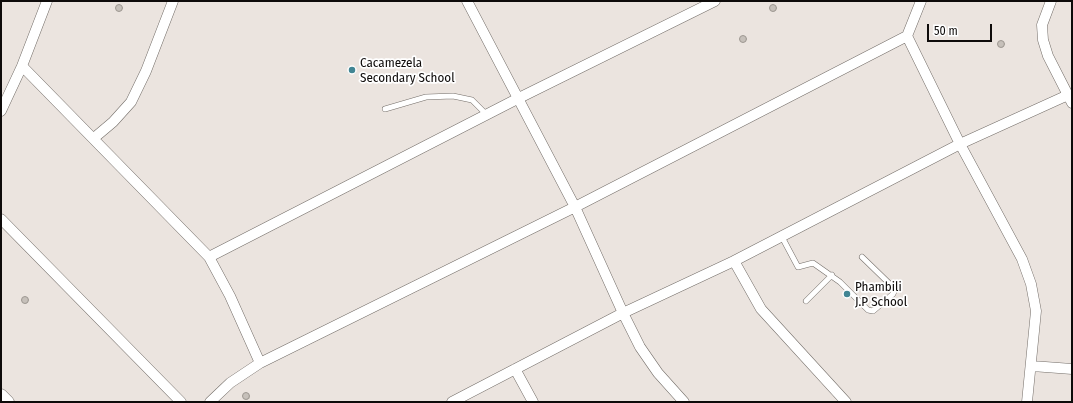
<!DOCTYPE html>
<html>
<head>
<meta charset="utf-8">
<style>
  body { margin:0 }
  #map { position:relative; width:1073px; height:403px; overflow:hidden; background:#ebe4df; font-family:"Fira Sans Condensed",sans-serif }
  canvas { display:block }
  .frame { position:absolute; inset:0; border:2px solid #0e0b0a; pointer-events:none }
  .scale { position:absolute; left:927px; top:24px; width:65px; height:18px; box-sizing:border-box; border:2px solid #0e0b0a; border-top:0; padding-left:5px; font-size:12px; line-height:14px; white-space:nowrap; color:#0e0b0a; -webkit-text-stroke:3px #fff; paint-order:stroke }
</style>
</head>
<body>
<div id="map">
<canvas width="1073" height="403"></canvas>
<div class="frame"></div>
<div class="scale">50 m</div>
</div>
<script>
const context = document.querySelector('canvas').getContext('2d');
context.lineJoin = 'round';
function fillPath(path, color) {
  context.fillStyle = color;
  context.fill(path, 'evenodd');
}
function shape(rows) {
  const path = new Path2D();
  for (const r of rows) {
    if (r.length === 3) {
      path.moveTo(r[0] + r[2], r[1]);
      path.arc(r[0], r[1], r[2], 0, 2 * Math.PI);
      continue;
    }
    path.moveTo(r[0], r[1]);
    for (let i = 2; i < r.length; i += 2) path.lineTo(r[i], r[i + 1]);
  }
  return path;
}
function strokePath(path, color, width, dash) {
  context.strokeStyle = color;
  context.lineWidth = width;
  context.lineCap = dash ? 'butt' : 'round';
  context.setLineDash(dash || []);
  context.stroke(path);
}
function drawText(font, color, halo, rows, align = 'center') {
  context.font = font + ' "Fira Sans Condensed",sans-serif';
  context.lineWidth = 3.5;
  context.setLineDash([]);
  context.textBaseline = 'middle';
  context.strokeStyle = halo;
  context.fillStyle = color;
  for (const [text, x, y, turn = 0] of rows) {
    context.save();
    context.translate(x, y);
    context.rotate((+turn || 0) * Math.PI / 180);
    context.textAlign = isNaN(turn) ? turn : align;
    if (halo) context.strokeText(text, 0, 0);
    context.fillText(text, 0, 0);
    context.restore();
  }
}
const shadow = shape([
  [119,5,122,9,119,11,116,7],
  [773,6,776,10,774,12,771,8],
  [742,36,746,40,744,42,740,39],
  [1002,42,1004,46,1002,48,999,44],
  [25,298,28,302,26,304,23,301],
  [247,394,250,398,247,400,244,396]
]);
const building = shape([
  [119,8,3.5],
  [773,8,3.5],
  [743,39,3.5],
  [1001,44,3.5],
  [25,300,3.5],
  [246,396,3.5]
]);
const service = shape([
  [385,109,426,97,453,96,472,100,487,115],
  [782,237,798,267,813,263,840,282,868,310,873,311,893,294,895,289,862,257],
  [806,301,832,275]
]);
const minor = shape([
  [467,1,575,207,623,313,640,347,658,373,684,402],
  [1051,1,1042,25,1043,40,1048,56,1072,103],
  [907,36,960,144,1022,259,1031,284,1036,311,1027,402],
  [22,66,209,257,230,296,260,363],
  [1,111,22,66,47,1],
  [94,138,113,122,131,102,146,71,173,1],
  [1,219,181,402],
  [209,257,517,99,715,1],
  [734,261,761,309,846,402],
  [1032,366,1072,369],
  [515,369,533,402],
  [210,402,230,383,260,363,575,207,907,36,921,1],
  [452,402,623,313,734,261,960,144,1068,95]
]);
const tertiary = shape([
  [1,395,8,402]
]);
const markers = [
  [352,70,4,"#418593"],
  [847,294,4,"#418593"]
];
const poiNames = [
  ["Cacamezela",360,63],
  ["Secondary School",360,78],
  ["Phambili",855,287],
  ["J.P School",855,302]
];
fillPath(shadow, '#0003');
fillPath(building, '#c6c0ba');
strokePath(building, '#9d9791', 1);
strokePath(service, '#736d68', 6);
strokePath(minor, '#736d68', 11);
strokePath(tertiary, '#736d68', 13);
strokePath(service, '#fff', 5);
strokePath(minor, '#fff', 10);
strokePath(tertiary, '#fff', 12);
for (const [x, y, r, color] of markers) {
  const dot = new Path2D();
  dot.arc(x, y, r, 0, 2 * Math.PI);
  context.fillStyle = color;
  context.fill(dot);
  strokePath(dot, '#fff', 1.5);
}
drawText('13px', '#0e0b0a', '#fff', poiNames, 'left');
</script>
</body>
</html>
